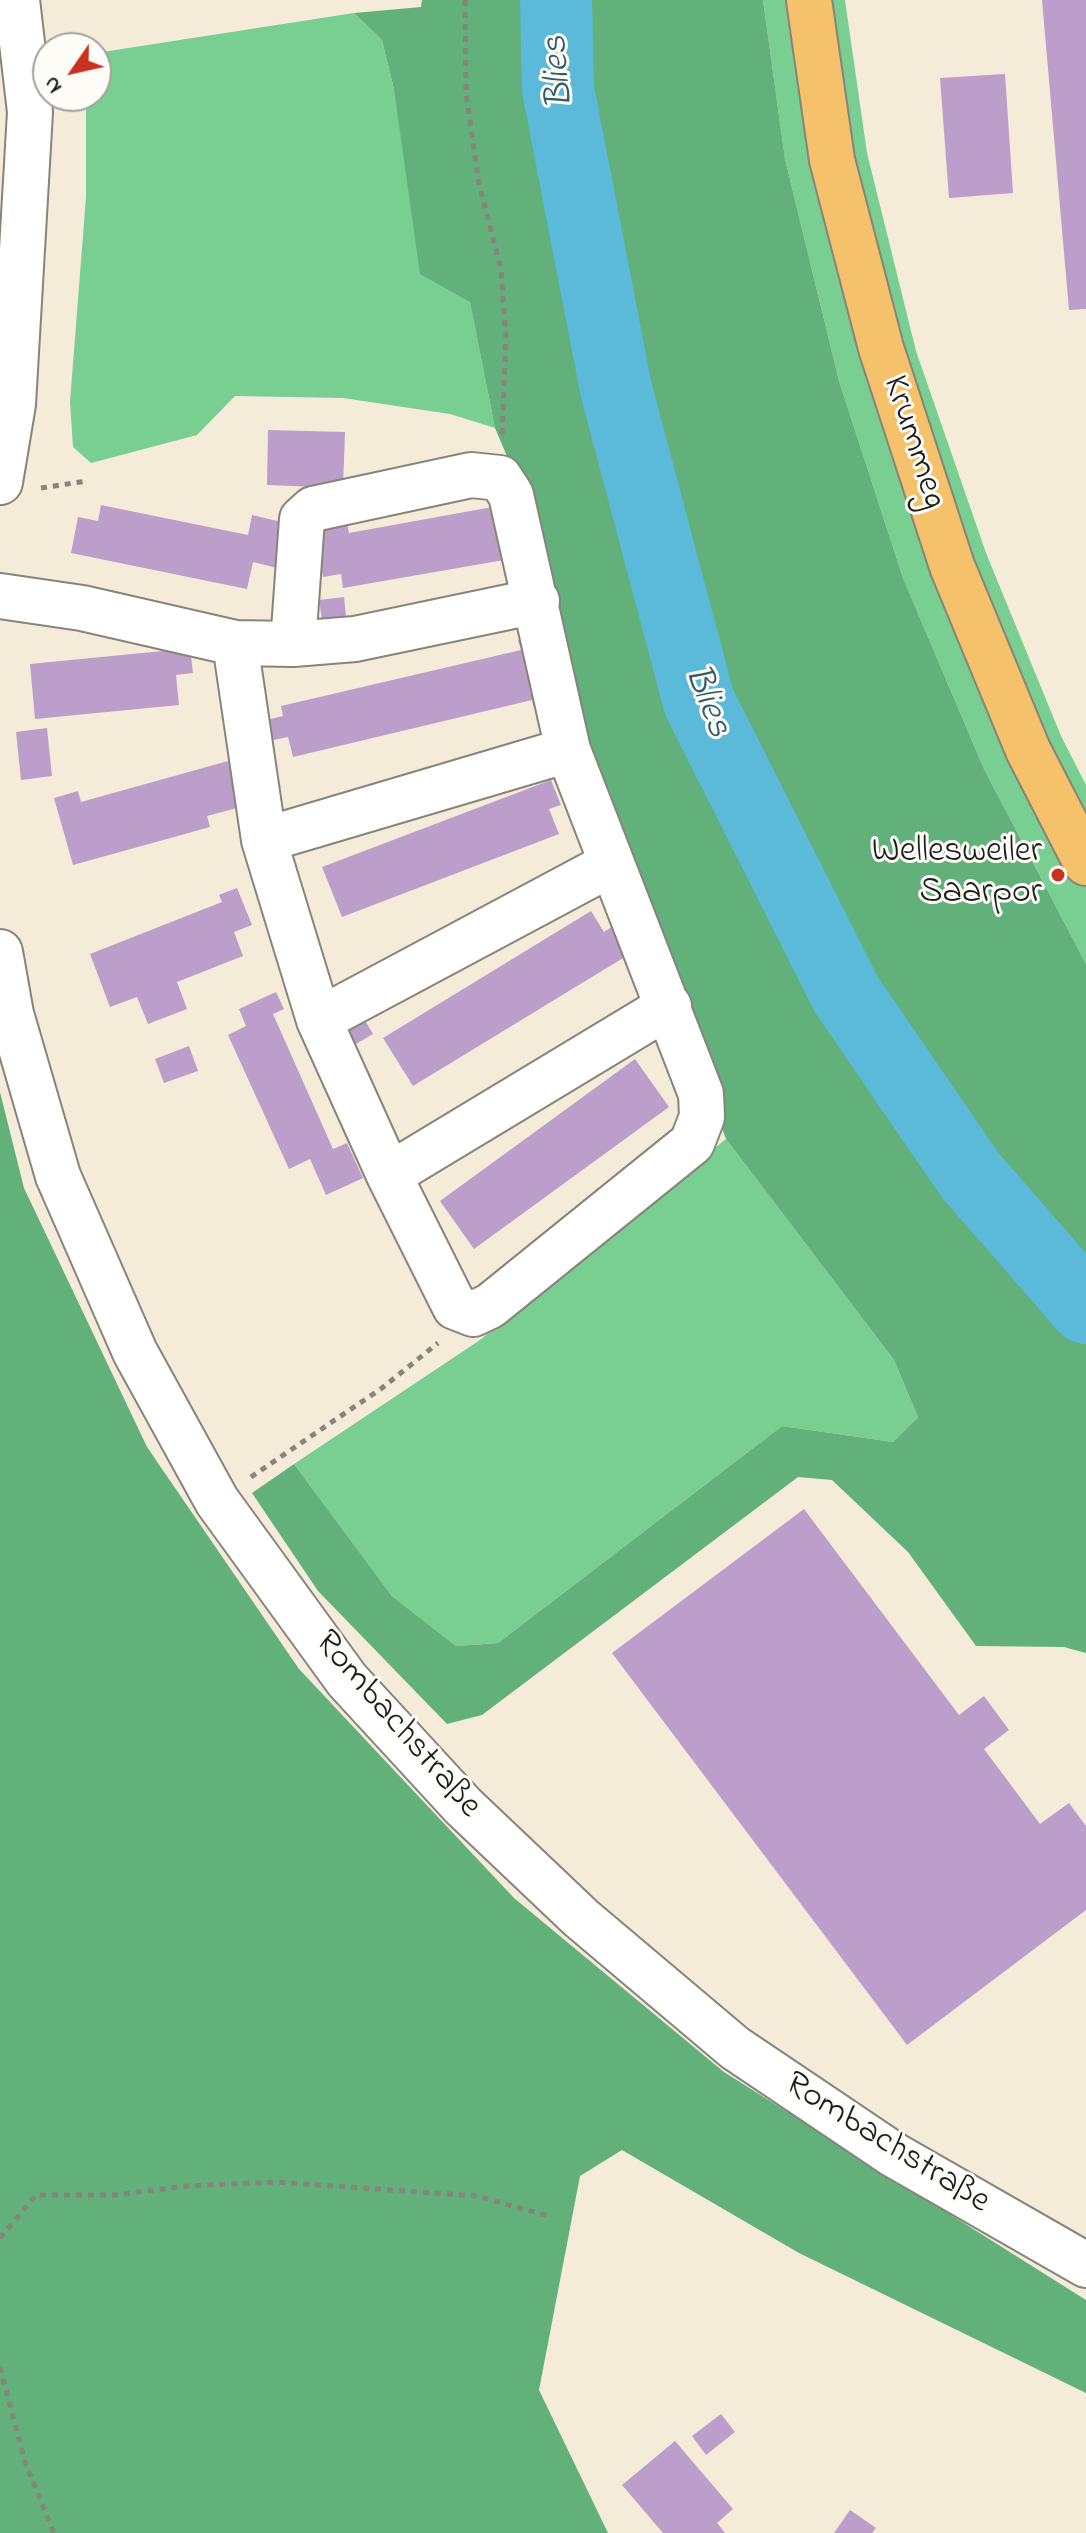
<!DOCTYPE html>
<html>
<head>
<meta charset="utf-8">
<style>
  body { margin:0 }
  #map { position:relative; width:1086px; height:2533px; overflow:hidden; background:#f4ecd8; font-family:"Indie Flower",sans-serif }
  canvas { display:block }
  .north { position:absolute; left:32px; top:32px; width:80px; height:80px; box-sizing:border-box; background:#fdfcf7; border:2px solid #a3a29f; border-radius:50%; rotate:236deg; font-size:22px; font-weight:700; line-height:32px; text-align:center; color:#1c1c1c }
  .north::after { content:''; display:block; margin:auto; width:28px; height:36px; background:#c8321e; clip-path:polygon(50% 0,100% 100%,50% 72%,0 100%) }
</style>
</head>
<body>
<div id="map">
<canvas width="1086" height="2533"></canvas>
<div class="north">N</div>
</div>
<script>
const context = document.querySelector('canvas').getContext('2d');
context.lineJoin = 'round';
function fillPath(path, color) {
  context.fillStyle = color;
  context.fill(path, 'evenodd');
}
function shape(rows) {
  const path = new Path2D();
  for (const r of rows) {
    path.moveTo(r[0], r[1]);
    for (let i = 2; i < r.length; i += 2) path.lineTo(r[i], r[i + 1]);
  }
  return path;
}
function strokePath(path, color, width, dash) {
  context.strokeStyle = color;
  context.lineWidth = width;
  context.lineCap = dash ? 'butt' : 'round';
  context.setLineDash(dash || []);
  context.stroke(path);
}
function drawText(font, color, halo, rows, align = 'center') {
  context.font = font + ' "Indie Flower",sans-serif';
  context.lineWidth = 6;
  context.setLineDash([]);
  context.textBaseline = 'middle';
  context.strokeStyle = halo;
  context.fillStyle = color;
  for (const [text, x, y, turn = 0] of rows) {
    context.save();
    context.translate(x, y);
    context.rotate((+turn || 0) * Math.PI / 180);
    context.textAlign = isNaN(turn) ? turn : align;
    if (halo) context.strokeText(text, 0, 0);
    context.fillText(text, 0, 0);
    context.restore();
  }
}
const green = shape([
  [763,0,845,0,867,153,916,351,986,553,1061,736,1086,785,1086,964,984,769,903,578,839,381,785,159],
  [354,13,382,40,394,89,470,301,495,428,450,414,343,398,235,396,197,435,91,463,73,447,70,402,86,197,86,96,96,96,96,53],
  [726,1139,894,1360,918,1417,893,1442,782,1426,498,1643,456,1646,392,1596,294,1464,480,1340]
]);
const forest = shape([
  [422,0,763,0,785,159,839,381,903,578,984,769,1086,964,1086,1653,1064,1647,976,1646,908,1552,832,1480,798,1477,482,1715,447,1724,318,1591,252,1493,294,1464,392,1596,456,1646,498,1643,782,1426,893,1442,918,1417,894,1360,726,1139,576,746,521,489,495,428,470,302,420,274,394,89,382,40,354,13,421,7],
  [0,1092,24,1188,147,1447,299,1669,514,1898,724,2072,1086,2300,1086,2393,799,2253,622,2150,580,2176,539,2390,608,2533,0,2533]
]);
const river = shape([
  [556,0,558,89,616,389,699,702,846,994,970,1175,1086,1308]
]);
const building = shape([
  [1042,0,1086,0,1086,309,1069,310],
  [1005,74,1013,193,949,198,940,78],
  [268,430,345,432,343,488,267,485],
  [509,504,504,560,343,588,341,574,323,577,313,518,345,513,349,533],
  [101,505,248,535,252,515,286,523,277,568,253,562,247,589,71,553,78,517,98,521],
  [344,597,346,617,322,620,319,600],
  [533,636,549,705,534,708,532,700,293,757,288,737,263,742,258,722,283,716,281,706,521,650,518,640],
  [189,639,193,673,176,675,179,705,35,719,30,664,173,650],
  [47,728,52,776,21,780,16,732],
  [228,761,241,807,207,816,210,827,73,865,54,798,78,791,81,802],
  [551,780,561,805,549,809,559,834,342,917,322,867],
  [237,888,252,925,234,932,243,956,177,982,187,1009,148,1024,137,997,110,1007,90,954,222,902,219,895],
  [591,911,604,932,616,924,633,952,413,1086,383,1038],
  [276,992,284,1009,273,1014,333,1149,347,1143,363,1178,326,1195,310,1159,289,1169,228,1035,246,1026,239,1009],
  [360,1012,373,1034,356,1044,343,1022],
  [189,1046,198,1071,164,1083,155,1059],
  [635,1059,669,1107,474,1249,440,1201],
  [804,1509,959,1715,984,1696,1009,1730,984,1749,1040,1824,1069,1803,1086,1826,1086,1910,907,2045,612,1653],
  [721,2414,735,2432,706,2455,692,2436],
  [675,2441,733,2509,717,2523,725,2533,663,2533,622,2485],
  [850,2510,876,2528,872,2533,834,2533]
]);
const path = shape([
  [465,0,466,93,479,184,501,269,506,338,502,435],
  [41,488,87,481],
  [251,1477,382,1388,438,1343],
  [0,2238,36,2195,114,2195,188,2186,276,2182,477,2196,548,2216],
  [0,2367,25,2462,54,2533]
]);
const minor = shape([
  [0,482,13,404,30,112,17,0],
  [0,596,82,608,235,643,293,644,355,639,537,601],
  [235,643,264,840,319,1020,389,1175,455,1307,473,1314,490,1306,692,1143,702,1117,701,1094,568,750,511,495,500,478,471,475,313,509,302,519,293,644],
  [264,840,568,750],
  [0,952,11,1014,58,1176,135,1352,217,1501,347,1680,463,1806,581,1918,735,2048,894,2155,1086,2265],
  [319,1020,611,864],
  [389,1175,669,1006]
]);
const major = shape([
  [809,0,832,160,881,348,952,566,1028,750,1086,863]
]);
const markers = [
  [1058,875,8,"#c8321e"]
];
const streetNames = [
  ["Krummeg",912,443,72],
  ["Rombachstraße",396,1726,49],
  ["Rombachstraße",886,2145,32]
];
const poiNames = [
  ["Wellesweiler",1042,854],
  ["Saarpor",1042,895]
];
const waterNames = [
  ["Blies",561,72,-95],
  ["Blies",705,702,69]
];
fillPath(green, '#79ce91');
fillPath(forest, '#62b17b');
strokePath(river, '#5bb9d9', 72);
fillPath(building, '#bb9eca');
strokePath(minor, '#88847a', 48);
strokePath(major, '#88847a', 48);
strokePath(path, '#88847a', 5, [6, 6]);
strokePath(minor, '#fff', 44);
strokePath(major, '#f5c16b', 44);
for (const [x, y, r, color] of markers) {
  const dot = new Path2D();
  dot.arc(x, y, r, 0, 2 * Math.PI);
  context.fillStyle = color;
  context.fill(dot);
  strokePath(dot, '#fdfcf7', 3);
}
drawText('36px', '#1c1c1c', '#fdfcf7', streetNames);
drawText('36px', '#1c1c1c', '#fdfcf7', poiNames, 'right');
drawText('italic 38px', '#355b68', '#fdfcf7', waterNames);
</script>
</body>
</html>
